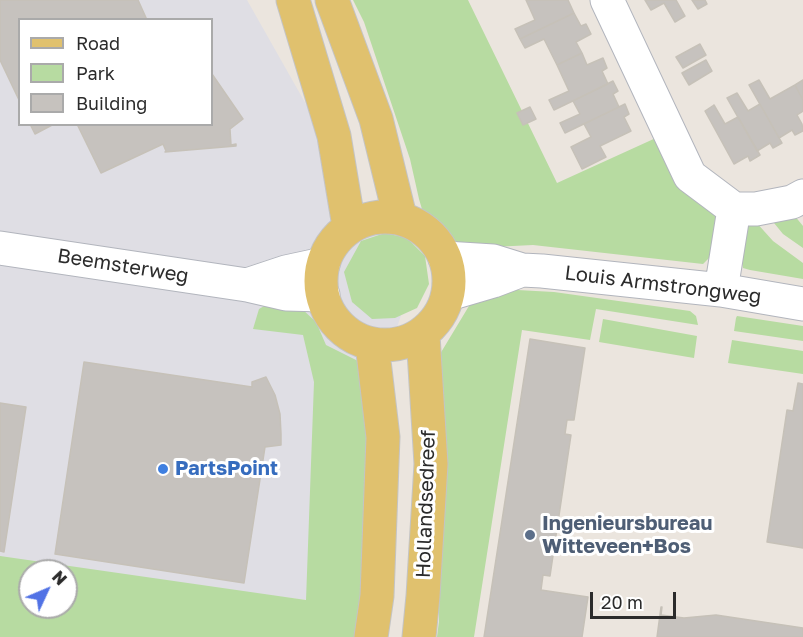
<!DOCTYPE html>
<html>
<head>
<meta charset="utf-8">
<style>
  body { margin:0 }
  #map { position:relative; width:803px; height:637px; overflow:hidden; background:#ebe5de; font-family:"Golos Text",sans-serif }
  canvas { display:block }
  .legend { position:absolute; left:18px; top:18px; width:195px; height:108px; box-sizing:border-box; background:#fff; border:2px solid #aaa; margin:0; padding:8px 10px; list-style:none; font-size:18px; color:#2b2b2b }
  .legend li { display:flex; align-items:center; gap:12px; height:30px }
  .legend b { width:30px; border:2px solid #aaa }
  .north { position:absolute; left:18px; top:559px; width:60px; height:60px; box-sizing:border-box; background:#fff; border:2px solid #aaa; border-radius:50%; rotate:46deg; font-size:16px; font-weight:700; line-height:24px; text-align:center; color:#2b2b2b }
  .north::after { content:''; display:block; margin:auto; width:21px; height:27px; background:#5172e5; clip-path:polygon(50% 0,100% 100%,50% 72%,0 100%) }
  .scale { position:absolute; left:590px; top:592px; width:86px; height:27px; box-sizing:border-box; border:3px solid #2b2b2b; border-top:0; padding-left:8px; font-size:18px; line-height:21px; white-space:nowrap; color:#2b2b2b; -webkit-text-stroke:4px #fff; paint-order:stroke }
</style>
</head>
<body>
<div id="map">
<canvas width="803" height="637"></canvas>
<ul class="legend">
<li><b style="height:8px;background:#e0c16e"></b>Road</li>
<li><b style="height:16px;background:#b7dba1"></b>Park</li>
<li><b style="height:16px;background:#c6c2be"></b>Building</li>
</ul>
<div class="north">N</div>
<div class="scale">20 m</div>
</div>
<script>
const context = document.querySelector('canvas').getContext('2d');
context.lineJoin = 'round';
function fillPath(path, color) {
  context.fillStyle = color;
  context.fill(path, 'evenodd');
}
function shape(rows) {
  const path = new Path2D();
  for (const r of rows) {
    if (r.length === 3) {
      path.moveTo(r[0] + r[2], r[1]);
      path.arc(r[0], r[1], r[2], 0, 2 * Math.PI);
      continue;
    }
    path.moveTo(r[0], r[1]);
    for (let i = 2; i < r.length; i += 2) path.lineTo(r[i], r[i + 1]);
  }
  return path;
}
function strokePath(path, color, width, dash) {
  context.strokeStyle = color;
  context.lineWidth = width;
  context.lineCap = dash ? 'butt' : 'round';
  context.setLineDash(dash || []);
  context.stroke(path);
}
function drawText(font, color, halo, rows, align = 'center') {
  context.font = font + ' "Golos Text",sans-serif';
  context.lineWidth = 6;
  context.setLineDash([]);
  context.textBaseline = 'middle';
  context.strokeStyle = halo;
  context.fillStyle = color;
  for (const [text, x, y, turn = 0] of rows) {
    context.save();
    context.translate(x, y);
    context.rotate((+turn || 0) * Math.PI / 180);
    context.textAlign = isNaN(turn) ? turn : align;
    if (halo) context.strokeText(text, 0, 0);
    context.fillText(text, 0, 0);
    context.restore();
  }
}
const industrial = shape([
  [0,0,247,0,410,288,307,600,66,571,0,565],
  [20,20,212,20,212,124,20,124]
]);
const green = shape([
  [353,0,468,0,557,183,658,137,718,216,712,255,703,264,533,245,492,247,463,247,440,237,424,216,419,199,410,159,364,22],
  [794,215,803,226,803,248,783,234,774,223,772,219],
  [755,221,773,241,803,263,803,279,750,270,743,268,742,262,745,232,748,224],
  [385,233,407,238,425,256,429,284,417,308,395,318,372,319,352,302,344,272,361,241],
  [499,289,554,292,690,311,696,316,698,325,596,309,590,340,522,330,474,637,437,637,439,621,440,447,437,359,472,301],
  [271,302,302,309,316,322,326,345,364,364,371,423,359,637,0,637,0,556,306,600,314,382,303,335,253,329,259,309],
  [30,571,66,571,66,607,30,607],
  [737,316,803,326,803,341,734,331,736,318],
  [603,319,697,336,694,358,599,342],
  [732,340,803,351,803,374,728,363]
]);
const building = shape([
  [0,0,138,0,147,20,20,20,20,102,0,60,0,0],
  [526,0,568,0,574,13,520,39,515,29,535,20,526,0],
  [645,0,676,0,685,16,675,22,664,3,651,10,645,0],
  [692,0,705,0,707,4,698,9,692,0],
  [574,13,581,26,586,24,591,34,576,42,582,53,557,65,544,39,525,48,520,39,574,13],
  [700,44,706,55,683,68,676,57,700,44],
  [582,53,587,65,603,58,607,68,602,71,608,84,554,110,549,100,569,91,557,65,582,53],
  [706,60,712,71,689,85,682,73,706,60],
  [212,74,243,119,230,129,231,145,236,144,236,146,165,152,166,151,163,144,101,173,77,124,212,124,212,74],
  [759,80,770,99,795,85,803,100,803,111,797,115,802,124,803,131,795,135,792,130,779,138,749,85,759,80],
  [803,80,803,100,795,85,803,80],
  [613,81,618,91,613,94,619,107,565,133,560,123,580,114,573,101,613,81],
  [737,93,748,111,760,104,782,143,773,148,770,143,757,151,727,98,737,93],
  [625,104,629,114,624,117,631,131,600,146,606,157,582,169,571,147,591,137,584,124,625,104],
  [714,105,725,124,738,117,760,155,750,161,748,156,734,164,705,111,714,105],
  [530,107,536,119,523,125,517,113,530,107],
  [30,124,54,124,35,134,30,124],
  [530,339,585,348,574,420,567,420,565,434,571,435,550,576,543,575,541,590,588,597,582,637,484,637,530,339],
  [84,362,252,387,252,382,266,377,275,395,280,414,281,434,281,445,265,447,244,583,55,554,84,362],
  [798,383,803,384,803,548,767,542,787,410,793,411,798,383],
  [0,403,26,407,4,552,0,551,0,403],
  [661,607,662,607,661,615,684,618,716,615,803,628,803,637,657,637,661,607]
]);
const minor = shape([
  [607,0,690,176,734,209],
  [0,248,247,285,286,294,323,295],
  [445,258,493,261,522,270,542,271,721,290,803,304],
  [247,285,286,272,323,264],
  [721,290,734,209,756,209,792,202,803,196],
  [449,294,493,281,522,270]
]);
const major = shape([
  [293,0,334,136,349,226],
  [332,0,376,119,400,217],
  [385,281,64],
  [371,637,377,596,383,437,372,344],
  [419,637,423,596,431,464,423,335]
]);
const markers = [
  [163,469,6,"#3f7fe0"],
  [530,535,6,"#5c6f8a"]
];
const streetNames = [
  ["Beemsterweg",123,266,9],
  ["Louis Armstrongweg",663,285,7],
  ["Hollandsedreef",426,504,-88]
];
const shopNames = [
  ["PartsPoint",175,469]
];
const serviceNames = [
  ["Ingenieursbureau",542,524],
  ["Witteveen+Bos",542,547]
];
fillPath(industrial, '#dfdee4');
fillPath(green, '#b7dba1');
fillPath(building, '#c6c2be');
strokePath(building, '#c6c1b8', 1.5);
strokePath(minor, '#b2b5bd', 35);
strokePath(major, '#c4c4c4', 35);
strokePath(minor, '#fff', 33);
strokePath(major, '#e0c16e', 33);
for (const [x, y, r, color] of markers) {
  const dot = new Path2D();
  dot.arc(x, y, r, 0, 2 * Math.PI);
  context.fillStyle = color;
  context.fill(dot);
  strokePath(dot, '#fff', 2);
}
drawText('20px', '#2b2b2b', '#fff', streetNames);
drawText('bold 20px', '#366cbe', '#fff', shopNames, 'left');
drawText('bold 20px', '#4e5e75', '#fff', serviceNames, 'left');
</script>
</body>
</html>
